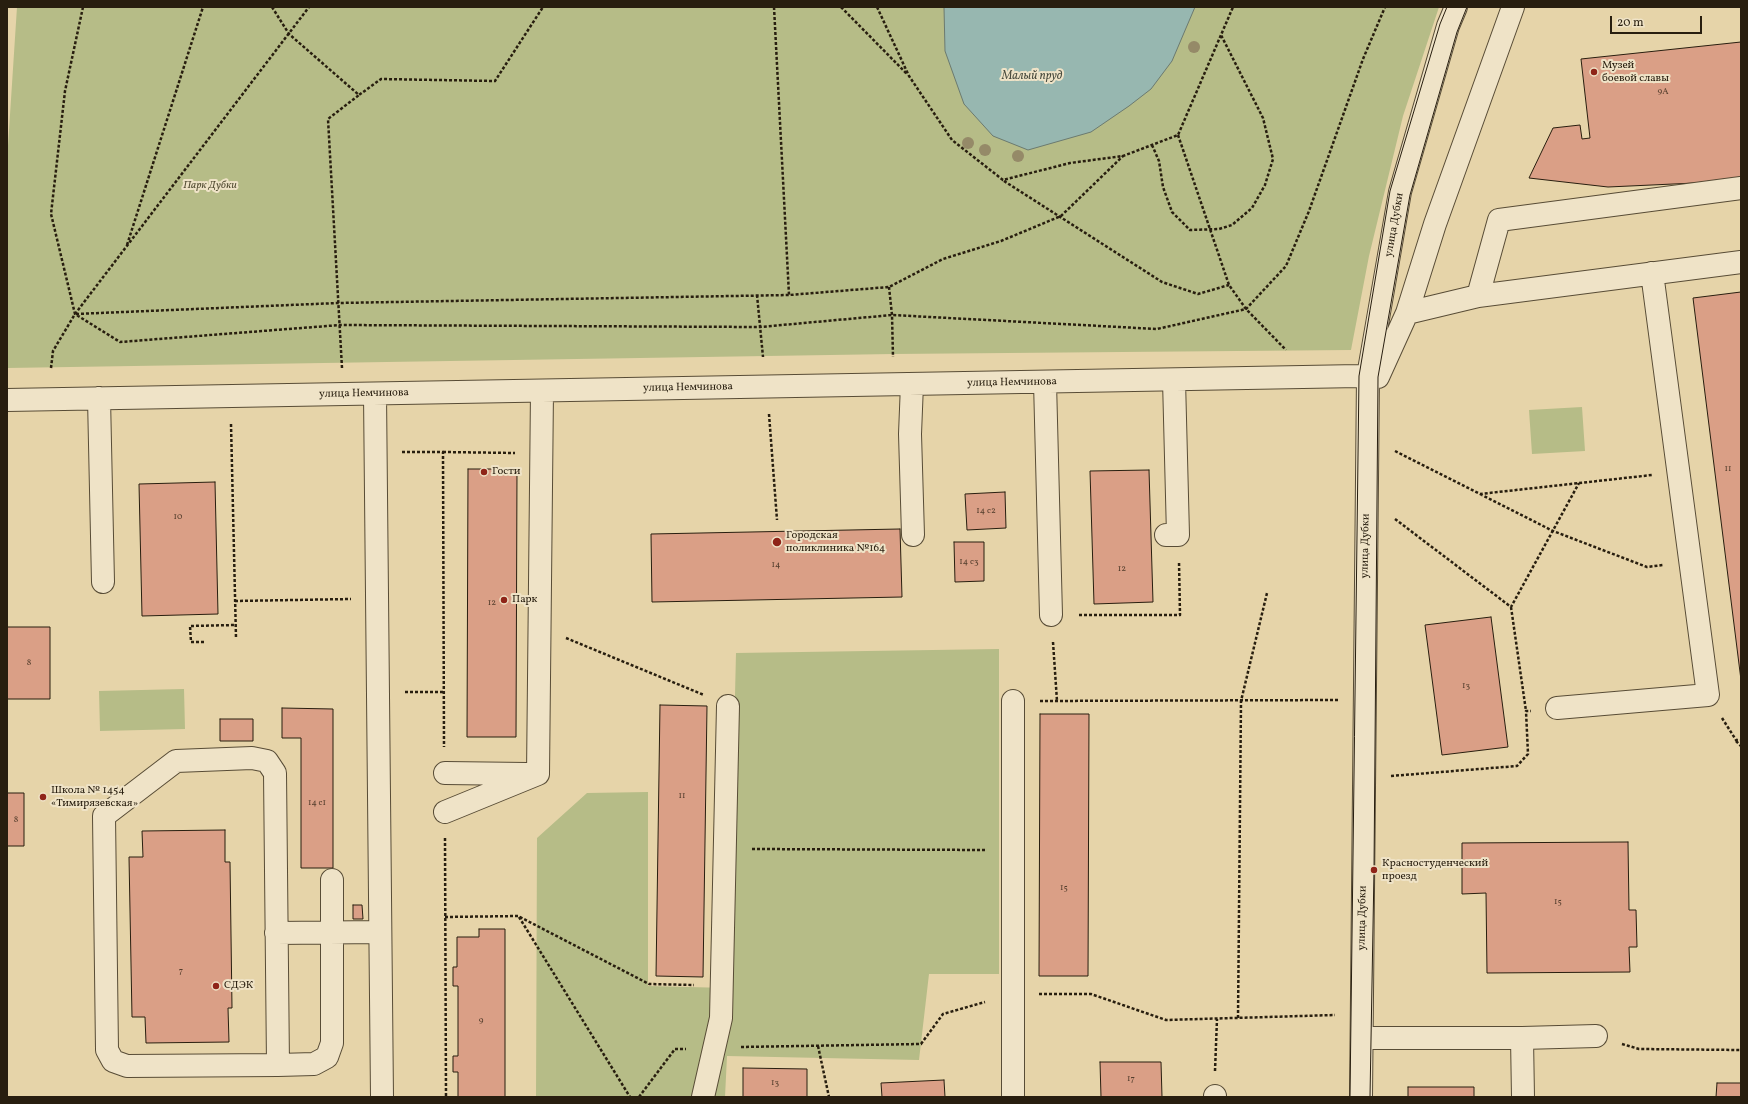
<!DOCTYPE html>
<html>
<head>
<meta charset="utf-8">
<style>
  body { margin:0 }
  #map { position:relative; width:1748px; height:1104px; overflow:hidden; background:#e6d4a9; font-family:Vollkorn,serif }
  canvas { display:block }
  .frame { position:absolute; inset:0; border:8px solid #281e0f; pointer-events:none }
  .scale { position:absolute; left:1610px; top:16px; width:92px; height:18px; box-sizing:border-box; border:2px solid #281e0f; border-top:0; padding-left:5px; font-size:12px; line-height:14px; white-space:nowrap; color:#281e0f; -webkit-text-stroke:3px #efe3c7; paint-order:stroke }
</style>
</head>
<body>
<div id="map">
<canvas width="1748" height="1104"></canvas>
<div class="frame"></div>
<div class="scale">20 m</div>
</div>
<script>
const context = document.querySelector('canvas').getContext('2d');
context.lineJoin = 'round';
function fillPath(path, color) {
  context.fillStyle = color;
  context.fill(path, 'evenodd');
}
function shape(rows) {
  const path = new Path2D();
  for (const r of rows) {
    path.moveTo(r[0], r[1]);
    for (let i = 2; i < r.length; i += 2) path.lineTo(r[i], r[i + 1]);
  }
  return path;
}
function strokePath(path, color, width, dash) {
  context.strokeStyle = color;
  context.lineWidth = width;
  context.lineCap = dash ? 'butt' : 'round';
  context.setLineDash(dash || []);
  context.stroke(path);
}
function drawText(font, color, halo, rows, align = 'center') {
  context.font = font + ' Vollkorn,serif';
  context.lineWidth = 4;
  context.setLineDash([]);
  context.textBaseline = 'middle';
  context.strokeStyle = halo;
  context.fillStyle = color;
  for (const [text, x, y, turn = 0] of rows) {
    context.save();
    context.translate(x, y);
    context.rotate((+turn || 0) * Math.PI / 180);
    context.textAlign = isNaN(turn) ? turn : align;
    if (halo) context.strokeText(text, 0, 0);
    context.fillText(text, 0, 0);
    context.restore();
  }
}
const green = shape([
  [17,7,1439,7,1403,116,1369,256,1351,350,893,354,7,368,7,161],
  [1582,407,1585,451,1532,454,1529,410],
  [999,649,999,974,929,974,919,1060,727,1056,725,1097,536,1097,537,838,587,793,648,792,648,986,728,988,736,653],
  [184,689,185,729,100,731,99,691]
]);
const water = shape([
  [944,7,1195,7,1172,61,1151,89,1129,106,1091,132,1028,150,993,136,964,104,945,51,944,7]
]);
const building = shape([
  [1741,42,1741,177,1695,183,1608,187,1529,178,1553,128,1580,125,1582,139,1590,138,1581,59,1741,42],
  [1741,292,1741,680,1693,298,1741,292],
  [468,469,517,469,516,737,467,737,468,469],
  [1149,470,1153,602,1094,604,1090,471,1149,470],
  [215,482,218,614,142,616,139,484,215,482],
  [1005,492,1006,528,967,530,965,494,1005,492],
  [900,529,902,597,652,602,651,534,900,529],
  [954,542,984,542,984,581,955,582,954,542],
  [1491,617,1508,747,1442,755,1425,625,1491,617],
  [7,627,50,627,50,699,7,699,7,627],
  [660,705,707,706,703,977,656,976,660,705],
  [282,708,333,709,333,868,301,868,301,738,282,738,282,708],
  [1040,714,1089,714,1088,976,1039,976,1040,714],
  [220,719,253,719,253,741,220,741,220,719],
  [7,793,24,793,24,846,7,846,7,793],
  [225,830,225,862,230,862,232,1008,228,1008,229,1042,146,1043,145,1017,132,1017,129,857,143,857,142,831,225,830],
  [1628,842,1629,910,1636,910,1637,947,1629,947,1630,972,1487,973,1486,893,1462,894,1462,843,1628,842],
  [353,905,362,905,363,919,353,919,353,905],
  [479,929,505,929,505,1097,458,1097,458,1072,453,1072,453,1056,458,1056,458,986,453,986,453,967,457,967,457,937,479,937,479,929],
  [1100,1062,1161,1062,1162,1097,1101,1097,1100,1062],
  [743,1068,807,1069,807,1097,743,1097,743,1068],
  [944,1080,945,1097,882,1097,881,1083,944,1080],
  [1717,1083,1741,1083,1741,1097,1716,1097,1717,1083],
  [1408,1087,1474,1087,1474,1097,1408,1097,1408,1087]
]);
const path = shape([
  [83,7,65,91,51,214,75,314,120,342,340,325,760,327,892,315,1157,329,1246,309,1286,266,1309,211,1363,59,1385,7],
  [272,7,289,34,359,95,381,79,495,81,543,7],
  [774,7,789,295,889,287,943,259,1001,241,1061,216,1123,156],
  [841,7,907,74],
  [877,7,909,76,952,140,1003,180,1070,163,1123,156,1178,135,1233,7],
  [1178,135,1229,285,1246,309,1286,350],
  [1152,145,1159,161,1163,187,1172,212,1190,230,1219,229,1232,225,1252,208,1265,185,1273,159,1263,118,1221,35],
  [1004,181,1162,282,1198,294,1229,285],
  [127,245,203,7],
  [889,287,892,315,893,357],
  [757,295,763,357],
  [76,314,338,303,789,295],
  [51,368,53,351,75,314,309,7],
  [342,368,328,119,359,95],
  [769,414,777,520],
  [231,424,236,638],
  [1395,451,1480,494,1652,475],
  [402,452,443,452,444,747],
  [443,452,515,453],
  [1480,494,1553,531,1647,567,1663,565],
  [1395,519,1511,607,1579,483],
  [235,601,351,599],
  [1511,607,1526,711],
  [1079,615,1180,615,1179,561],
  [566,638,704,695],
  [204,642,191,642,190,626,236,625],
  [1053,642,1057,701],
  [405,692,444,692],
  [1040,701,1339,700],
  [1722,718,1736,740,1741,740],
  [1736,741,1741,746],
  [1391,776,1517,766,1528,754,1526,711,1531,711],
  [445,838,446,1097],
  [752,849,987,850],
  [445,917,518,916,649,984,694,985],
  [519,917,630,1097],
  [1039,994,1091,994,1166,1020,1335,1015],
  [1238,1018,1241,701,1267,593],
  [1622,1044,1639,1049,1741,1050],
  [818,1046,829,1097],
  [741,1047,921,1044,943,1014,985,1002],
  [1215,1071,1217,1019],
  [639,1097,675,1049,686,1049]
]);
const minor = shape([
  [1478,296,1499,220,1741,188],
  [1407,313,1478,296,1741,262],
  [1045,382,1051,615],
  [912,384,910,434,913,535],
  [375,394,382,1097],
  [99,398,103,582],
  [7,400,1359,376,1378,377,1407,313,1435,224,1513,7],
  [1166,535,1178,535,1174,380],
  [1013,701,1013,1097],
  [1557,708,1708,695,1652,273],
  [445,773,527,774],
  [538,774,542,391],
  [445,812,538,774],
  [276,933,380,932],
  [1362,1038,1522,1038],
  [278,1065,275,773,267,761,252,758,176,761,104,816,107,1050,113,1061,127,1066,278,1065,314,1064,327,1057,332,1043,332,880],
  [1215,1096,1215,1097],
  [703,1097,721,1018,728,706],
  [1361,1097,1368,376,1400,192,1448,26,1456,7],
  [1523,1097,1522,1038,1596,1036]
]);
const tram = shape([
  [1350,1097,1359,376,1390,191,1440,24,1447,7],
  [1370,1097,1374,870,1378,377,1410,195,1457,32,1467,7]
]);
const trees = [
  [1194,47],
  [968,143],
  [985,150],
  [1018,156]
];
const markers = [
  [1594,72,4,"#8f2418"],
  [484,472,4,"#8f2418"],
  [777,542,5,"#8f2418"],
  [504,600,4,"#8f2418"],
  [43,797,4,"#8f2418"],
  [1374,870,4,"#8f2418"],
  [216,986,4,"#8f2418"]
];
const numberNames = [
  ["9А",1663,92],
  ["11",1728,469],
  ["14 с2",986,511],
  ["10",178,517],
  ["14 с3",969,562],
  ["14",776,565],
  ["12",1122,569],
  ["12",492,603],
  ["8",29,663],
  ["13",1466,686],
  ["11",682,796],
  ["14 c1",317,803],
  ["8",16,820],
  ["15",1064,888],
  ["15",1558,902],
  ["7",181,971],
  ["9",481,1021],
  ["17",1131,1079],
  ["13",775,1083]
];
const poiNames = [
  ["Музей",1602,66],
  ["боевой славы",1602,79],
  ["Гости",492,472],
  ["Городская",786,536],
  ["поликлиника №164",786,549],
  ["Парк",512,600],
  ["Школа № 1454",51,791],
  ["«Тимирязевская»",51,804],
  ["Красностуденческий",1382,864],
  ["проезд",1382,877],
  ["СДЭК",224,986]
];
const parkNames = [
  ["Парк Дубки",210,186]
];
const streetNames = [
  ["улица Дубки",1395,225,-80],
  ["улица Немчинова",1012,383,-1],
  ["улица Немчинова",688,388,-1],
  ["улица Немчинова",364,394,-1],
  ["улица Дубки",1366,546,-89],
  ["улица Дубки",1363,918,-89]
];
const waterNames = [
  ["Малый пруд",1032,77]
];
fillPath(green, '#b6bc87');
fillPath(water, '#97b7b0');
strokePath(water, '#6b7a70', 1);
fillPath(building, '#da9f86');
strokePath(building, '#281e0f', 1);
strokePath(minor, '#584c36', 24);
strokePath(path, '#281e0f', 2.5, [3, 2]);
strokePath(minor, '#efe3c7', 22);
strokePath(tram, '#281e0f', 1);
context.fillStyle = '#958a68';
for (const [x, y] of trees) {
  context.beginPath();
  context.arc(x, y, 6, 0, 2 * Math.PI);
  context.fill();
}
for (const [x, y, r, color] of markers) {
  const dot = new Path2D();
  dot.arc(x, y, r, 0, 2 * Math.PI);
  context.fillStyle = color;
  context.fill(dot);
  strokePath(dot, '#efe3c7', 1.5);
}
drawText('9px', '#543e2d', null, numberNames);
drawText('11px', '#281e0f', '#efe3c7', poiNames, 'left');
drawText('italic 11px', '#534d33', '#efe3c7', parkNames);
drawText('11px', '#281e0f', '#efe3c7', streetNames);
drawText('italic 12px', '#494c3f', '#efe3c7', waterNames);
</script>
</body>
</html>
